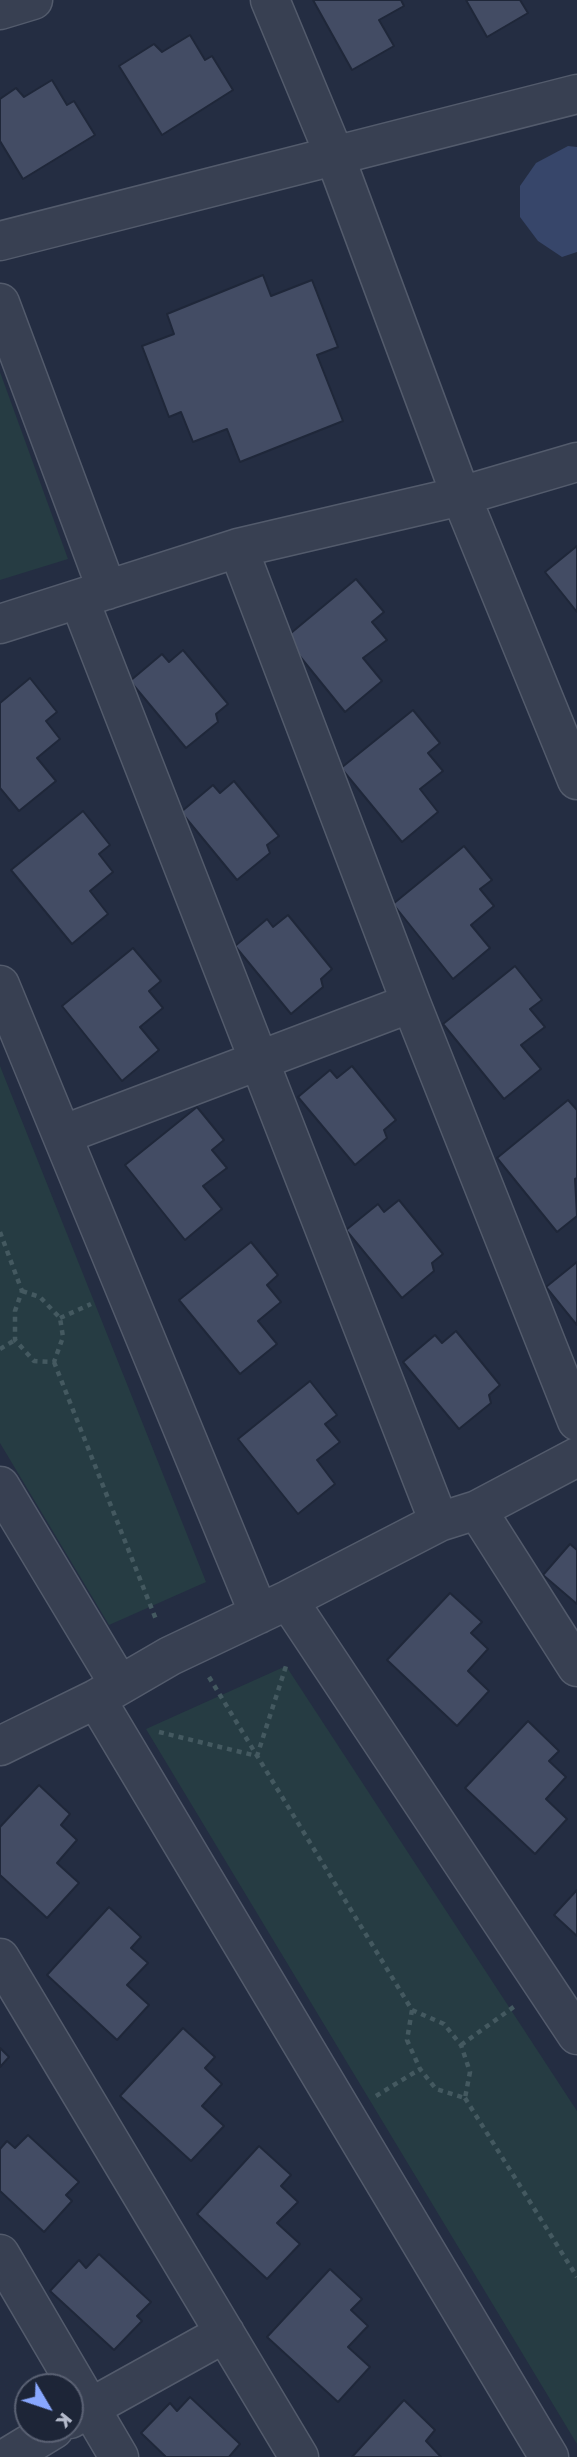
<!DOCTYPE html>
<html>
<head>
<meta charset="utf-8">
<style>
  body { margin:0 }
  #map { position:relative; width:577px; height:2457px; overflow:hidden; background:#242d42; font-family:Rubik,sans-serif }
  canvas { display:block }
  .north { position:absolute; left:14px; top:2373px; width:70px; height:70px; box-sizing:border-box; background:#1d2537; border:2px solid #5a6173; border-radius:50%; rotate:129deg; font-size:19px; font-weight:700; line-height:28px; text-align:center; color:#b5bbcc }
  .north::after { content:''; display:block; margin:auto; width:24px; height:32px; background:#88a7fe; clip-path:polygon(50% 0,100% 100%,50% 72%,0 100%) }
</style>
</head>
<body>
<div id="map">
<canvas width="577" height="2457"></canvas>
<div class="north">K</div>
</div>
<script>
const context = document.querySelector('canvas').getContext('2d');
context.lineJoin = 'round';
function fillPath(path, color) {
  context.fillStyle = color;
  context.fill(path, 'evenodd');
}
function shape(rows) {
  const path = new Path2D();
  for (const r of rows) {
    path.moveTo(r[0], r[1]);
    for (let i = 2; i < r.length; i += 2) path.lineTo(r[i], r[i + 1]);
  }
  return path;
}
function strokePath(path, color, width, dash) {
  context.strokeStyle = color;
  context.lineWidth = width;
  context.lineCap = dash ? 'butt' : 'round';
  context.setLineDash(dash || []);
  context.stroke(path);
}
const green = shape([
  [0,372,68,559,0,580],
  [0,1066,206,1582,109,1625,0,1443],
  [286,1666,577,2111,577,2444,146,1729]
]);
const water = shape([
  [568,146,577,147,577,252,562,257,538,241,520,217,520,186,536,163]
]);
const building = shape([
  [313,0,401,0,404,6,379,20,394,46,352,70,313,0],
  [466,0,520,0,528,13,487,37,466,0],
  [190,35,205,60,212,56,233,90,162,135,119,66,154,44,162,52,190,35],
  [52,80,67,105,74,101,95,135,23,179,0,141,0,99,16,88,24,97,52,80],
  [263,275,271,296,312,280,338,347,317,355,343,421,240,462,227,429,193,442,181,412,169,417,142,346,174,334,167,314,263,275],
  [577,546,577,612,545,572,577,546],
  [356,579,384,612,372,622,387,640,363,658,382,681,345,712,285,638,356,579],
  [183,650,228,704,216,714,218,722,186,748,130,681,162,654,169,662,183,650],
  [30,678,57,712,46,721,60,739,37,758,56,781,19,811,0,788,0,703,30,678],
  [413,710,440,743,428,753,443,771,420,789,438,812,402,842,341,768,413,710],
  [234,781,279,836,267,845,270,853,237,880,181,812,213,785,220,793,234,781],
  [83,811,110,845,99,854,113,872,90,891,108,914,72,944,11,870,83,811],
  [464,846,492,880,480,889,494,906,471,925,490,948,453,979,393,904,464,846],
  [288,915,332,969,321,979,323,987,291,1014,235,946,267,919,273,927,288,915],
  [133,948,161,981,149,991,163,1008,140,1027,159,1050,122,1081,62,1006,133,948],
  [515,966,542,1000,530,1009,545,1027,521,1045,541,1069,504,1099,443,1024,515,966],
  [352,1066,396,1120,384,1130,387,1138,355,1165,298,1097,330,1070,337,1078,352,1066],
  [568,1100,577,1110,577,1178,575,1179,577,1216,557,1232,497,1158,568,1100],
  [197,1107,224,1140,212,1150,227,1168,203,1186,222,1209,185,1240,125,1165,197,1107],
  [399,1200,443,1254,432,1263,434,1271,402,1298,346,1230,378,1204,384,1212,399,1200],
  [251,1242,278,1275,267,1285,281,1302,258,1321,277,1344,240,1374,179,1300,251,1242],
  [577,1262,577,1325,546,1287,577,1262],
  [456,1331,500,1385,489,1395,491,1403,459,1429,403,1362,435,1335,442,1343,456,1331],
  [310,1381,337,1415,325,1424,340,1442,317,1460,335,1484,298,1514,238,1439,310,1381],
  [570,1544,577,1550,577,1604,543,1575,570,1544],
  [450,1593,482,1622,471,1633,488,1649,468,1671,489,1691,457,1726,387,1660,450,1593],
  [528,1721,559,1751,549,1761,566,1777,546,1799,567,1819,535,1854,465,1788,528,1721],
  [39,1785,70,1814,61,1825,77,1840,57,1863,79,1883,47,1918,0,1875,0,1827,39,1785],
  [577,1890,577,1936,554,1915,577,1890],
  [109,1907,141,1937,131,1948,148,1963,127,1985,149,2005,117,2040,47,1975,109,1907],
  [183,2028,215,2057,205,2068,222,2084,202,2106,224,2126,191,2161,120,2096,183,2028],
  [0,2048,9,2057,0,2067,0,2048],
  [28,2135,79,2182,66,2195,72,2201,44,2232,0,2191,0,2149,7,2141,15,2148,28,2135],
  [259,2146,291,2175,281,2186,298,2202,277,2223,300,2244,267,2279,197,2214,259,2146],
  [99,2254,151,2302,137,2316,142,2321,114,2350,50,2291,79,2260,86,2268,99,2254],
  [330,2269,362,2299,351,2310,368,2326,348,2347,370,2367,338,2402,267,2337,330,2269],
  [190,2397,240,2444,229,2457,166,2457,141,2433,170,2403,177,2411,190,2397],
  [404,2400,435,2430,426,2441,441,2457,352,2457,404,2400]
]);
const path = shape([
  [0,1232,22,1291,15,1311,15,1340,34,1361,54,1362,63,1337,60,1318,40,1297,22,1291],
  [60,1318,91,1304],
  [0,1349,15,1340],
  [54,1362,157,1622],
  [209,1677,412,2010],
  [159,1732,257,1756,286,1666],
  [412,2010,444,2024,461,2045,470,2072,465,2098,436,2089,420,2069,407,2040,412,2010],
  [461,2045,515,2006],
  [376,2096,420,2069],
  [465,2098,577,2277]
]);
const minor = shape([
  [270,0,334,154,461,496,577,780],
  [0,10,33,0],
  [0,241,577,94],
  [0,303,107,590],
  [79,599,439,1522],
  [0,624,238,548,461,496,577,462],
  [0,985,259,1614],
  [411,1003,577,1421],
  [62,1135,411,1003,238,548],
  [0,1486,119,1684],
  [477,1510,577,1667],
  [288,1600,577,2035],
  [96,1699,549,2457],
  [0,1746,96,1699,170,1656,288,1600,439,1522,477,1510,577,1457],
  [0,1958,299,2457],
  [0,2254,119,2457],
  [70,2419,225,2333],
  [8,2457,54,2429]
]);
fillPath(green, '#263c43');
fillPath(water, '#37466a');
fillPath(building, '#434c64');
strokePath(building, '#1f2739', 2);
strokePath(minor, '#535b6c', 41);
strokePath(path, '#445960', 4.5, [5, 5]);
strokePath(minor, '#384052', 38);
</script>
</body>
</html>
